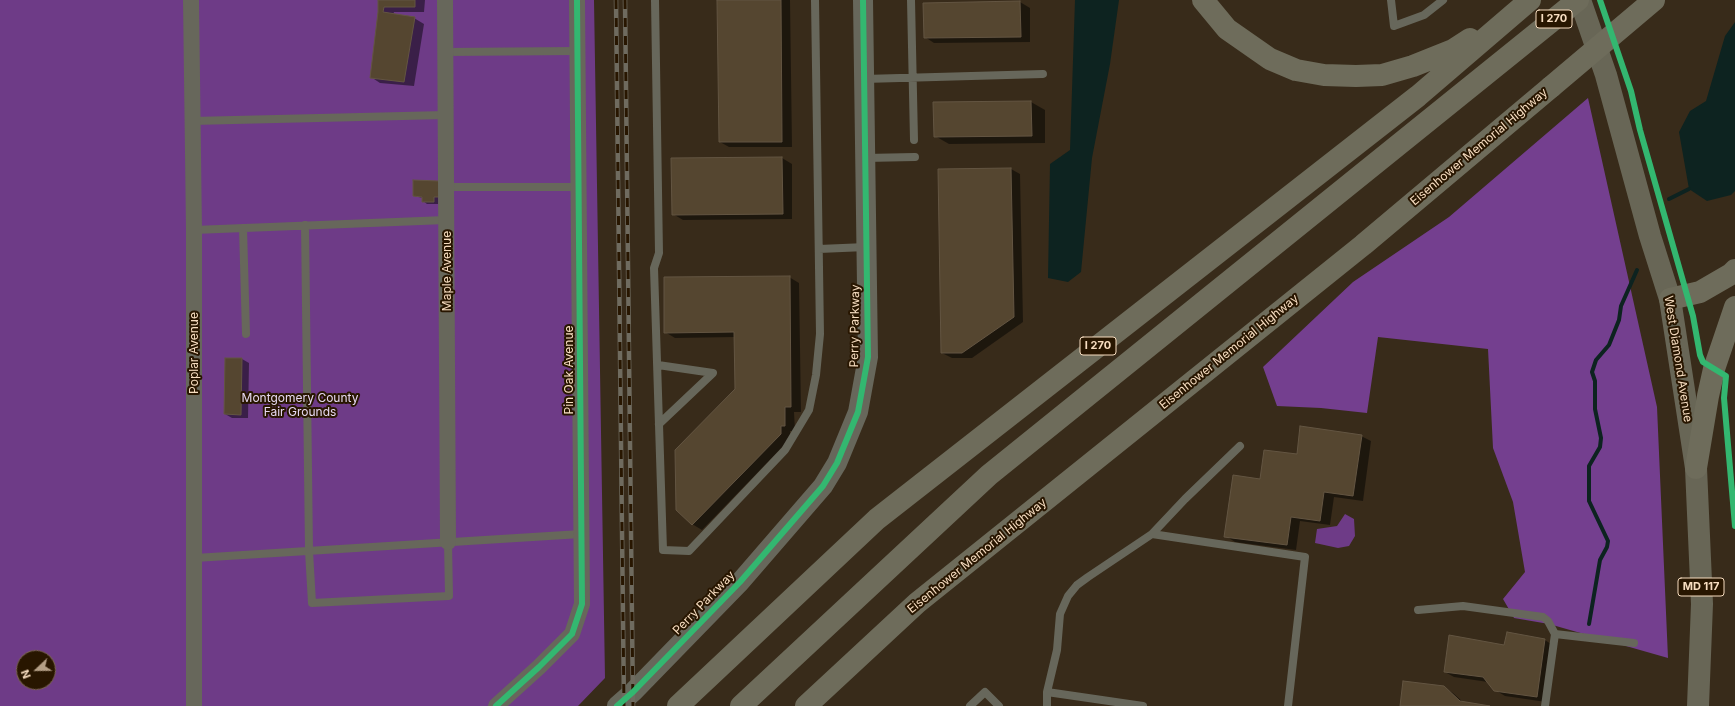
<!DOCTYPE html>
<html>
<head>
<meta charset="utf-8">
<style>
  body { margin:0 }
  #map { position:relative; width:1735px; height:706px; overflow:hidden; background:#382b1a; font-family:Inter,sans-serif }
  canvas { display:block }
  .north { position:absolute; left:16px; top:650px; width:40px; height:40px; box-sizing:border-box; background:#281600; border:1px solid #7b664d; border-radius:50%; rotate:248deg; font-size:11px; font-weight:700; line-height:16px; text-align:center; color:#f7ddc0 }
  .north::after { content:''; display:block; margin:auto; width:14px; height:18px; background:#b49f86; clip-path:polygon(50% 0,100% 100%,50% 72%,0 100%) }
</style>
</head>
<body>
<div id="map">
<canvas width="1735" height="706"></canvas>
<div class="north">N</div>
</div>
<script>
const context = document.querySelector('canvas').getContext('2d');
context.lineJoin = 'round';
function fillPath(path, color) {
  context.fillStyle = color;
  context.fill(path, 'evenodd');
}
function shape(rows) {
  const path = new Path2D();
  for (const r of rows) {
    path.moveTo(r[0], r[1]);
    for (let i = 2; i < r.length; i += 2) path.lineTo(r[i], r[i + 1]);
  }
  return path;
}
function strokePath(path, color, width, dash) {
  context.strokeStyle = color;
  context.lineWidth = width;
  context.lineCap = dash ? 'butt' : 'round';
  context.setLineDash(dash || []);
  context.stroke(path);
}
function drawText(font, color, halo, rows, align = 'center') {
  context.font = font + ' Inter,sans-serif';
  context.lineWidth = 4;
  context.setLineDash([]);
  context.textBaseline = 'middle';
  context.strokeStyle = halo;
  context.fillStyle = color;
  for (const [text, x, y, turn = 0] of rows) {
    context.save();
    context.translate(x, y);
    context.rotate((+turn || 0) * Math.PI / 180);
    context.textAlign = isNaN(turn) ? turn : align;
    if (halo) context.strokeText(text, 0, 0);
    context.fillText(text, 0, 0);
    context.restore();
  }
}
const green = shape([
  [0,0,594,0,605,678,578,706,0,706],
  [24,658,48,658,48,682,24,682],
  [1345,514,1354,519,1355,536,1349,546,1338,548,1315,543,1317,529,1337,526]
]);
const forest = shape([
  [1588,98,1657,407,1668,658,1549,624,1514,618,1503,599,1525,572,1513,502,1493,448,1488,349,1378,337,1367,413,1321,408,1277,406,1263,367,1353,282,1449,217]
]);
const water = shape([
  [1075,0,1119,0,1110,64,1092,158,1081,272,1068,282,1048,278,1050,164,1070,150],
  [1735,22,1735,191,1731,195,1707,201,1689,189,1679,132,1690,111,1706,101,1725,36]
]);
const shadow = shape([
  [379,0,425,0,424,12,394,12,393,15,414,18,424,24,414,86,380,83,371,77,379,12],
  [718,0,790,0,792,147,729,147,720,142],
  [1020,2,1030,8,1030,42,934,43,925,37,924,4],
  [1031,102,1045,110,1045,143,949,144,935,136],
  [782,158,792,164,792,219,683,220,673,214,673,159],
  [1011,169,1020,174,1023,322,972,358,952,358,942,353],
  [439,182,438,204,427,204,423,201,423,198,414,196],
  [789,277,799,283,801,412,794,412,795,431,790,431,790,439,702,530,692,524,736,389,735,337,675,338,665,332],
  [242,359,249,363,248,418,232,418,225,414],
  [1361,436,1371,441,1363,501,1334,497,1330,525,1300,521,1296,550,1235,542,1226,536,1261,480,1297,455],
  [1545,640,1554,646,1546,702,1505,696,1495,690,1488,682,1454,677,1445,672,1505,647],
  [1443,687,1453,693,1464,703,1484,706,1401,706]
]);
const stream = shape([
  [1669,199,1689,189],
  [1589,624,1600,560,1607,547,1608,541,1589,501,1589,466,1600,447,1601,438,1595,409,1595,381,1592,372,1596,360,1609,345,1619,320,1621,306,1637,270]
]);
const building = shape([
  [378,0,415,0,415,7,384,7,383,12,415,17,404,82,370,78,378,12,378,0],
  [717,0,781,0,782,142,719,142,717,0],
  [1020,1,1021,37,924,38,923,3,1020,1],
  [1031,101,1032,136,934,137,933,102,1031,101],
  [782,157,783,214,672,215,671,158,782,157],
  [1011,168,1014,317,962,353,941,353,938,169,1011,168],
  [413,180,439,181,439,197,434,197,434,202,422,202,422,197,413,196,413,180],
  [790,276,791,407,785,407,785,426,781,426,781,434,692,525,676,510,675,450,735,389,734,332,664,333,664,277,790,276],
  [225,358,242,358,241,415,224,414,225,358],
  [1300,426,1362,435,1353,496,1324,492,1320,521,1291,517,1287,545,1224,537,1233,475,1260,479,1264,450,1297,454,1300,426],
  [1507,632,1545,639,1537,697,1494,691,1483,677,1444,672,1449,635,1504,645,1507,632],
  [1403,681,1444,686,1460,701,1490,706,1400,706,1403,681]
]);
const service = shape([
  [655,0,659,253,654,268,663,550,689,551,785,450,809,410,816,375,820,334,815,0],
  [911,0,914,140],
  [1391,0,1394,26,1424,15,1443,0],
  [445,52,577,51],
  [864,79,1043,74],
  [192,121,445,115],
  [865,158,915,157],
  [446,187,578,187],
  [305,225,309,551,312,603,449,596,448,542],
  [243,228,246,334],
  [194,230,446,220],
  [819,249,866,247],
  [658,365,713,373,659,424],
  [1152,534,1185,499,1240,446],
  [195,558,581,534],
  [1418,610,1463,606,1543,617,1548,621,1555,634],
  [1047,692,1143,706],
  [970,706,985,692,999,706],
  [1047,706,1047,692,1057,650,1060,614,1068,596,1077,585,1088,577,1152,534,1305,557,1288,706],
  [1545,706,1555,634,1634,643]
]);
const minor = shape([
  [191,0,194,230,194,706],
  [445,0,448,542],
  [496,706,539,667,572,634,582,604,577,0]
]);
const tertiary = shape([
  [617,706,633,692,740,582,823,486,837,463,858,412,868,357,863,0]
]);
const primary = shape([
  [1580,0,1606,75,1650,236,1670,299,1696,468,1702,604,1698,706]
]);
const motorway = shape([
  [1203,0,1227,29,1270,59,1296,70,1324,75,1356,76,1382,75,1413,66,1453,50,1470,39],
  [1670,299,1700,292,1731,274,1735,270],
  [1696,468,1708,396,1714,369,1735,307],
  [678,706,877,519,1418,96,1530,0],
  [741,706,989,475,1578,0],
  [806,706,917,603,1363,245,1551,87]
]);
const rail = shape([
  [616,0,624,706],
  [625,0,633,706]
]);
const motorwayBridge = shape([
  [1551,87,1654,0]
]);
const cycleway = shape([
  [1600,0,1631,91,1640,130,1693,316,1700,355,1703,362,1726,376,1724,398,1735,526],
  [496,706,539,667,572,634,582,604,577,0],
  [617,706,633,692,740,582,823,486,837,463,858,412,868,357,863,0]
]);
const shields = [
  [1554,19,36],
  [1098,346,36],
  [1701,587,46]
];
const shieldNames = [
  ["I 270",1554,19],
  ["I 270",1098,346],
  ["MD 117",1701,587]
];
const streetNames = [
  ["Eisenhower Memorial Highway",1479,147,-40],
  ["Maple Avenue",447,271,-90],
  ["Perry Parkway",855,326,-89],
  ["Eisenhower Memorial Highway",1229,352,-39],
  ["Poplar Avenue",194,353,-90],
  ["West Diamond Avenue",1678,359,81],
  ["Pin Oak Avenue",569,370,-90],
  ["Eisenhower Memorial Highway",977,556,-39],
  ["Perry Parkway",704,603,-46]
];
const parkNames = [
  ["Montgomery County",300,398],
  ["Fair Grounds",300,412]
];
fillPath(green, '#6e3b87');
fillPath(forest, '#743f8f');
fillPath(water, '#0d2320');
fillPath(shadow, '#0007');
strokePath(stream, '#0d2320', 4);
fillPath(building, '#554630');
strokePath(building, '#635542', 1);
strokePath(service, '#67675b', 8);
strokePath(minor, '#67675b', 16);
strokePath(tertiary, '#67675b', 20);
strokePath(primary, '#686656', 22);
strokePath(motorway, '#6e6c5b', 22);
strokePath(rail, '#6f6b5f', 4.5);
strokePath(rail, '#281600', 3, [9]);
strokePath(motorwayBridge, '#6e6c5b', 22);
strokePath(cycleway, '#33b770', 6);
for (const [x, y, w] of shields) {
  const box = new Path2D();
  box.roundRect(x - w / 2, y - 9, w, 18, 3);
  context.fillStyle = '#281600';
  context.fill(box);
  strokePath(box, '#f7ddc0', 1);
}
drawText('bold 11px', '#f7ddc0', null, shieldNames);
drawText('12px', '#f7ddc0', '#281600', streetNames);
drawText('12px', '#e7d9f2', '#281600', parkNames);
</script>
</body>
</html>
